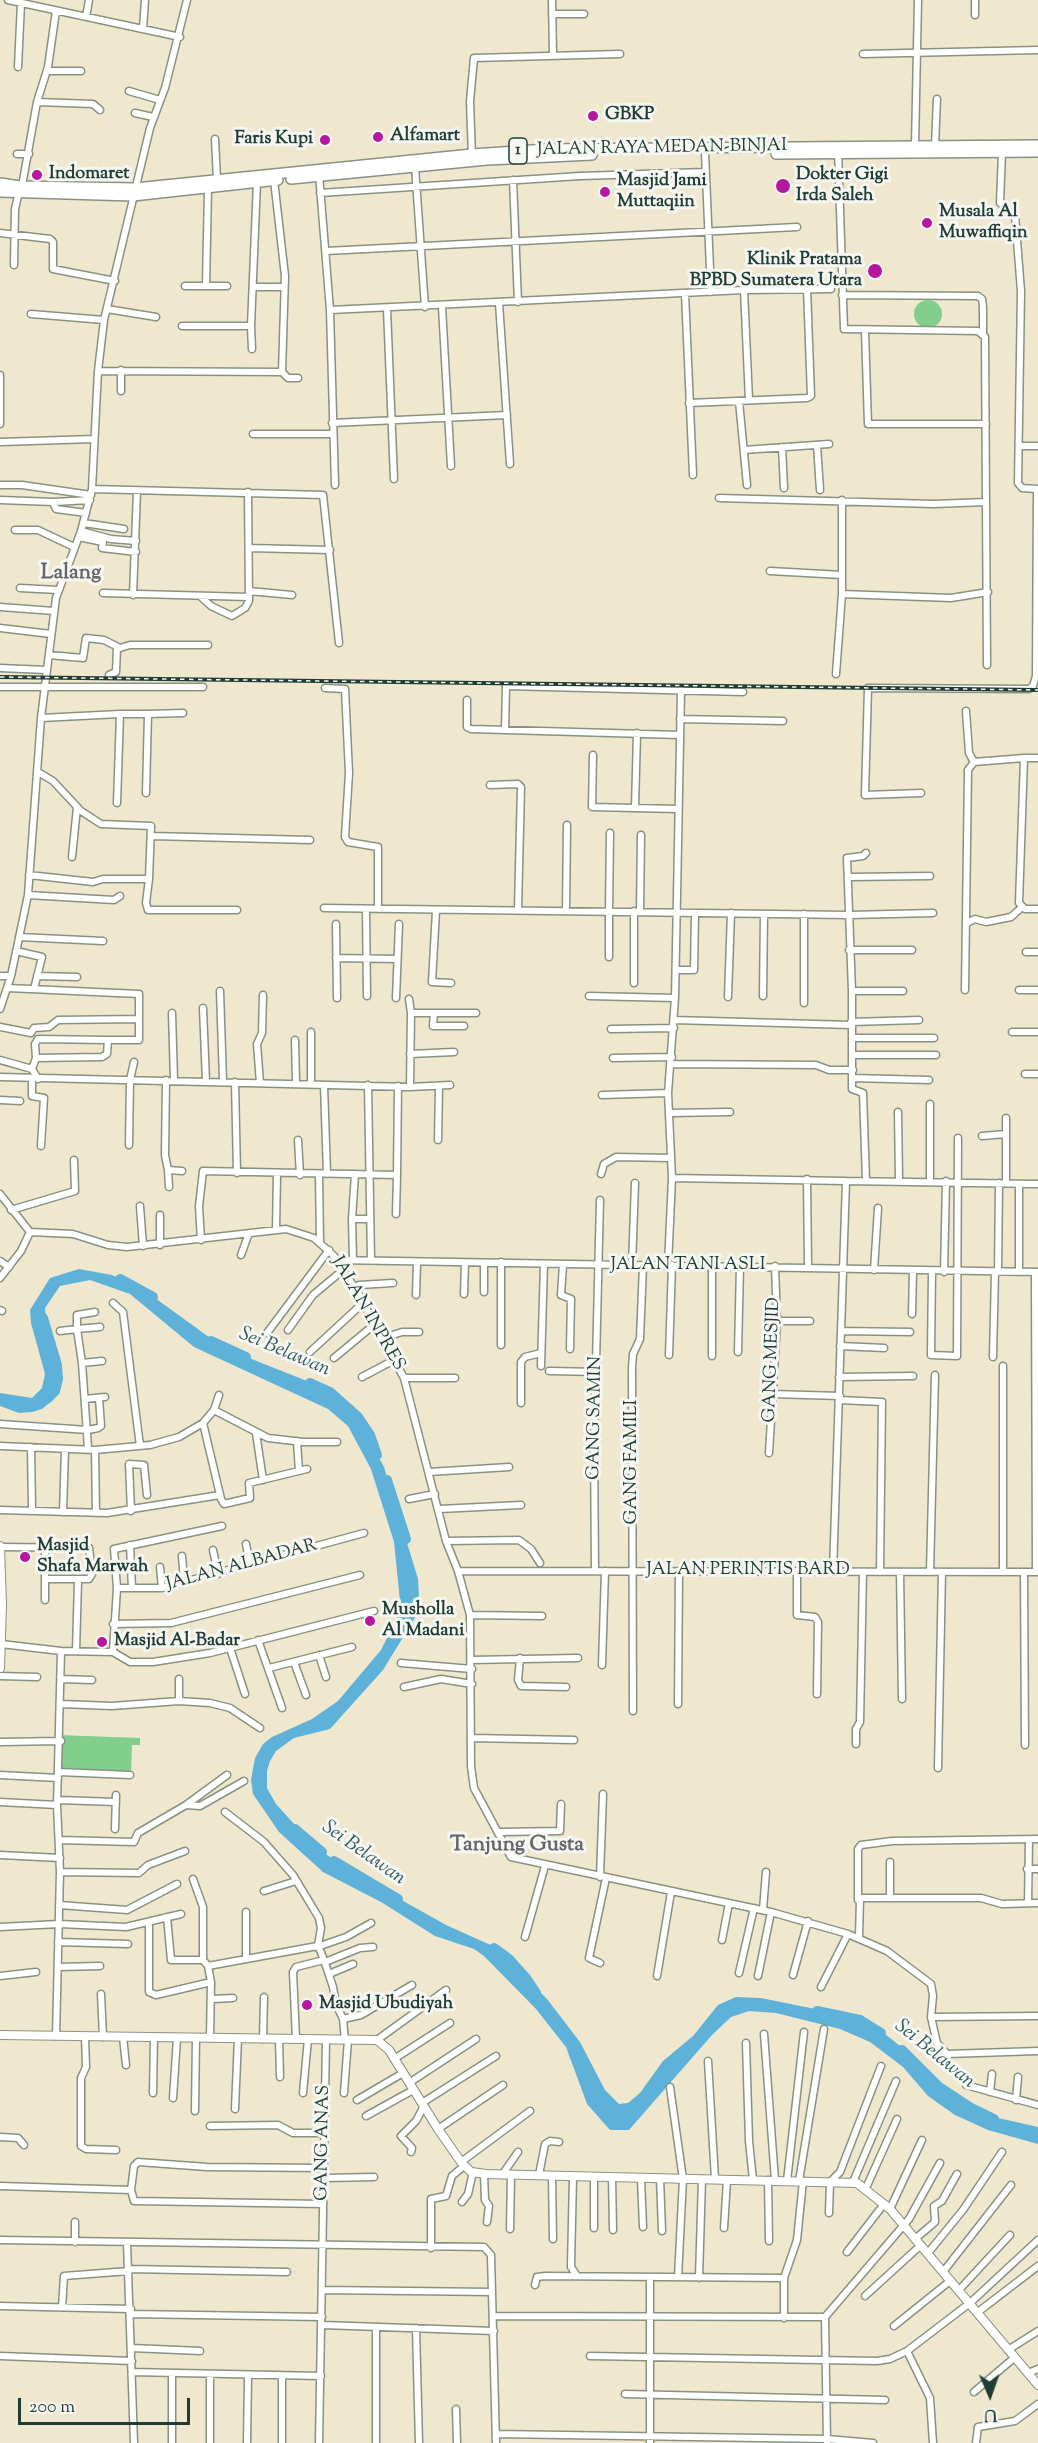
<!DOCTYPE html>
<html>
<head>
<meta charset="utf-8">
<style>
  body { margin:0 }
  #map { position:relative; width:1038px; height:2443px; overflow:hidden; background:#f0e7cf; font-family:"Sorts Mill Goudy",serif }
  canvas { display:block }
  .north { position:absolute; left:960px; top:2365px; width:60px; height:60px; -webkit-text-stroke:4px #f6f6f2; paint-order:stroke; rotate:178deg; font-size:16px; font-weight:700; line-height:24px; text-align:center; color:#1f3d34 }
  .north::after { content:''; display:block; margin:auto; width:21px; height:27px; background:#1f3d34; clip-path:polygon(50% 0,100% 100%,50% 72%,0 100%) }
  .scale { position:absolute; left:18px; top:2398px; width:172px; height:27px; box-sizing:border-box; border:3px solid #1f3d34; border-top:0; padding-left:8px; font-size:18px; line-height:21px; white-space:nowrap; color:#1f3d34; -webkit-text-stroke:4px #f6f6f2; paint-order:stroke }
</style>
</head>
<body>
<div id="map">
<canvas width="1038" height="2443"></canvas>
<div class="north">U</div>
<div class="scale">200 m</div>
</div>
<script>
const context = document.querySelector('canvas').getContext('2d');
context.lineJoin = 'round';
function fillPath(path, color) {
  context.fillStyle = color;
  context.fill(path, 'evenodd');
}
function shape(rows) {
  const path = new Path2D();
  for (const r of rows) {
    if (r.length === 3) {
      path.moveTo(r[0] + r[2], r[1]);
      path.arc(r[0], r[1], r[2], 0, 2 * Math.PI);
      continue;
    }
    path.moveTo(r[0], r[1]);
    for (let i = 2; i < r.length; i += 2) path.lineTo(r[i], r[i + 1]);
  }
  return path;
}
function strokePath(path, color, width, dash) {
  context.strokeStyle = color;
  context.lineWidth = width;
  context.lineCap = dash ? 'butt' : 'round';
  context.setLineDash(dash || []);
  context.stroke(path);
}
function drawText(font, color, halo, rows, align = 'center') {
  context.font = font + ' "Sorts Mill Goudy",serif';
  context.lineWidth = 6;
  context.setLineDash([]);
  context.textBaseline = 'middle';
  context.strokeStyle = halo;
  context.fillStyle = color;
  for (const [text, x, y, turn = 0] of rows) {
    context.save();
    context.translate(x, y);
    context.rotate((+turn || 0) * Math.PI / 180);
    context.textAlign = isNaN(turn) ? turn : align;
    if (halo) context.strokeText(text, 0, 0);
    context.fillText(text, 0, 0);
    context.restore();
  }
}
const green = shape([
  [928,314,14],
  [58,1735,140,1738,140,1745,132,1745,131,1774,57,1771]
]);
const water = shape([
  [79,1269,112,1275,128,1282,144,1290,224,1348,317,1385,355,1414,384,1467,418,1579,419,1598,416,1616,383,1670,330,1729,294,1738,276,1751,270,1761,267,1771,267,1788,276,1804,304,1835,327,1855,357,1875,446,1925,495,1947,547,1999,580,2042,605,2090,619,2104,628,2103,640,2093,663,2061,693,2036,718,2005,736,1997,761,1998,825,2011,881,2031,909,2053,929,2079,954,2100,985,2115,1038,2127,1038,2144,988,2130,955,2115,928,2096,903,2067,870,2042,840,2029,776,2013,749,2011,731,2017,712,2035,629,2130,610,2130,587,2104,566,2047,536,2009,484,1956,474,1949,435,1936,381,1902,323,1872,279,1832,253,1794,251,1780,255,1758,263,1744,272,1737,312,1719,338,1701,381,1650,398,1616,400,1601,394,1542,371,1469,348,1426,328,1409,194,1347,130,1294,90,1280,60,1286,45,1308,48,1345,55,1372,54,1399,42,1409,32,1412,19,1413,0,1406,0,1393,32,1398,42,1388,45,1374,31,1323,30,1310,50,1278]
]);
const river = shape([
  [120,1279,153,1297],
  [43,1318,57,1365,58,1379,55,1391,47,1399],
  [211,1341,246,1357],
  [310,1383,330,1392,358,1417,370,1435,377,1455],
  [387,1480,406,1539],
  [295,1829,322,1852],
  [334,1861,398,1899],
  [494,1948,509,1959,526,1978,536,1993],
  [817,2011,860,2020,881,2033],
  [902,2050,939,2087,971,2108,994,2119]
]);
const minor = shape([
  [8,0,180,37],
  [552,0,553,54],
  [56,11,48,67,37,102,93,104,100,110],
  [552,14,584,14],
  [975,15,975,0],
  [86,17,89,0],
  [143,29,145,0],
  [863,54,1038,50],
  [18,67,21,3],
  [47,71,81,71],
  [129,91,160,100],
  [135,113,153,117],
  [215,139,217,180],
  [935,146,937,99],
  [915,147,918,0],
  [838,150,844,329,978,331,985,337,987,665],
  [705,153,711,292],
  [17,154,29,154],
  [472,157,470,101,474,58,620,54],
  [415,167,425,307],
  [319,174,330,310,335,485],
  [274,180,285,276,282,372],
  [513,180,518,302],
  [22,186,37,102],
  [320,193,580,176,705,172],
  [0,233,50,239,53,242,53,269,115,281],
  [326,251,797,227],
  [14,265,15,209,19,191],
  [185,286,227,286],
  [206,286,208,188],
  [253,287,284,287],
  [744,290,749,400],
  [685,293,693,475],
  [842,295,978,296,982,299,983,307,983,333],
  [499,303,510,464],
  [442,307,451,466],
  [107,309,156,317],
  [387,309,394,479],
  [330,310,744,290,831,289],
  [31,314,104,320],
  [182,326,251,326,257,182],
  [251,326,252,349],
  [865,331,868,424,986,424],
  [121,370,121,391],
  [98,371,282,372,288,378,298,378],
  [0,375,0,424],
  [739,401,747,485],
  [689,403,807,398,811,396,807,288],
  [332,423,507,415],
  [253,434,332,434],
  [0,442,94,439],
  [817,445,820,490],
  [1019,446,1038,446],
  [782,447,784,488],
  [744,450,829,444],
  [0,485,22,485,91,495],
  [92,489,323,495,339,643],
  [719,498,934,504,986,502],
  [0,500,53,502,56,509,86,513],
  [842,500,842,594,951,598,988,592],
  [54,502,90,500],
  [84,523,124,529],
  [15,530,38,530,74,547],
  [81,531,111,539,136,541],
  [79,537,103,542,102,548,136,552],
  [249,548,330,550],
  [770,571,842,575],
  [20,588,58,590],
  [249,591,292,595],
  [103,593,249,597],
  [133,595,137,491],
  [200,596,211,606,232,616,245,608,249,601,248,492],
  [0,607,54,611],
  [0,628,51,634],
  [49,655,83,658,86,638,104,640,120,648,130,645,208,645],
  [0,668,47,670],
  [836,674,842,594],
  [109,675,116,672,117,648],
  [0,687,203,687],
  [325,688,345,689,349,773,345,837,348,842,378,847,378,909],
  [467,700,467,727,471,729,680,735],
  [966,711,969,753,974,762],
  [120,714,148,714,146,793],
  [148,714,183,713],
  [41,718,120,714,117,803],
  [680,719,783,721],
  [505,730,506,686,743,692],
  [593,755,592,807,678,809],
  [1038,758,1024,758,1019,903,1025,909,1038,909],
  [490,785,518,784,521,787,518,909],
  [921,793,865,795,868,688,1029,689,1033,686,1036,676,1037,489,1022,488,1018,483,1021,291,1015,215,1000,203,1002,153],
  [635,808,637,733],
  [152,836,310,840],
  [866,853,863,856,847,858,852,991,852,1089,863,1093,866,1180],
  [72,857,77,807],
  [29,875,93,882,103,879,149,879,151,826,101,824,81,811,53,781,38,772],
  [848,877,930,876],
  [149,879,146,903,148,910,237,910],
  [28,895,114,900,120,896],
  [324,908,849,915,933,913],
  [366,909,367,996],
  [566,910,567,825],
  [436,911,432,982,451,983],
  [640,911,641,835],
  [609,912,610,833],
  [804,914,804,1003],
  [967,923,975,919,986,922,1011,917,1021,908],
  [336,924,337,998],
  [19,937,103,941],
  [849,950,912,950],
  [16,951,42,957,34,989],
  [1026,952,1038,952],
  [609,957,609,912],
  [336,958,397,959],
  [676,970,694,970,695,913],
  [0,976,11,976],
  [37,976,77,977],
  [634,983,634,911],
  [8,988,139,994,139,1040,108,1040,107,1054,102,1057,36,1058,32,1069],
  [965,990,968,770,974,762,1024,758],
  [1019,990,1038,990],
  [220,991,223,1081],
  [852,991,903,991],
  [589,996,675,998],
  [763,996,764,914],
  [728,997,731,913],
  [396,998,399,924],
  [409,999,411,1013],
  [203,1008,206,1081],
  [0,1009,11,976,28,895,41,718,56,598,81,531,92,489,98,371,104,320,150,128,165,88,187,0],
  [172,1013,174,1080],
  [434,1013,433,1026,464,1026],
  [674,1020,851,1025],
  [851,1022,919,1020],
  [0,1027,31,1033,34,1028,49,1027,58,1020,139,1019],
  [611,1029,674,1028],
  [1012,1032,1038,1032],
  [852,1038,934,1038],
  [295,1040,296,1083],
  [410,1054,454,1052],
  [852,1055,936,1055],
  [36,1058,35,1044,38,1039,108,1040],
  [613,1058,672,1057],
  [0,1060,32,1069,38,1079],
  [672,1064,816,1065,829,1070,853,1070],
  [1025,1074,1038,1074],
  [0,1077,410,1087,450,1085],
  [852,1078,929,1080],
  [32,1079,32,1096,44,1098,41,1146],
  [166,1080,165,1155,168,1170,182,1171],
  [235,1082,237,1173],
  [260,1083,257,1044,262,1033,263,995],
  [311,1083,311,1032],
  [324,1085,327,1174],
  [368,1085,371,1260],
  [410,1087,411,1013,476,1013],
  [602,1095,668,1093],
  [0,1100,20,1101],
  [898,1112,899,1180],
  [670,1113,730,1112],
  [982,1136,1006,1134],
  [298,1140,300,1175],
  [438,1140,439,1086],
  [129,1145,130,1080,134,1062],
  [168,1170,169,1187],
  [601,1174,604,1164,616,1157,671,1158],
  [319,1175,320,1242],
  [397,1175,398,1086],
  [672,1178,668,1093,675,998,681,690],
  [807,1179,808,1266],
  [930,1181,930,1104],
  [1006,1183,1006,1118],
  [0,1194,30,1232],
  [140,1206,143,1246],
  [11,1210,75,1191,74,1160],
  [160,1215,160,1245],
  [352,1219,369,1219],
  [276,1229,277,1174],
  [30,1232,73,1234,108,1245,127,1247,286,1229,314,1238,334,1256,358,1293,404,1378,446,1541,458,1571,470,1615,471,1766,474,1788,511,1857,771,1912,848,1934,887,1951,931,1984,933,1996,931,2017,937,2043,947,2054,1038,2051],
  [201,1240,199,1206,203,1171,397,1175,396,1214],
  [241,1255,249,1233],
  [337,1260,1038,1272],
  [353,1260,352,1219,355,1174],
  [0,1261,9,1267],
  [563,1265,561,1295,571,1299,570,1349],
  [668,1265,672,1178,846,1181],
  [632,1266,635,1183],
  [874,1270,878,1208],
  [932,1272,931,1355,957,1356,958,1138],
  [944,1272,946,1181],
  [998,1272,999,1183],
  [1019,1272,1019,1184],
  [1035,1272,1036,1572],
  [0,1278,21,1251,30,1232],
  [354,1287,359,1285,393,1283],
  [484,1292,484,1263],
  [464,1294,465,1263],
  [416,1295,417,1263],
  [113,1303,123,1312,140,1446],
  [0,1310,2,1311],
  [912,1314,913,1271],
  [777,1321,810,1321],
  [288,1330,313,1295,343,1270],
  [60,1331,77,1329,77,1315,95,1312],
  [841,1331,910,1332],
  [267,1333,329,1250],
  [383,1338,402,1332,419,1332],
  [501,1345,501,1262],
  [840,1346,884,1348],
  [310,1352,363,1303],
  [738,1352,740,1266],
  [669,1355,672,1265],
  [712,1356,712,1265],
  [993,1357,995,1272],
  [334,1358,375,1324],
  [82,1363,77,1329,100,1327],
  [541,1366,544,1264],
  [549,1371,598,1372],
  [362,1377,394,1360],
  [839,1377,913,1376],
  [404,1378,455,1378],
  [772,1394,840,1396],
  [85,1399,105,1397],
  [840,1400,882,1402,880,1572],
  [521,1403,521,1362,525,1357,541,1353],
  [214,1410,268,1438,303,1442,337,1442],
  [203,1423,221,1499,224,1504,250,1498,249,1483,307,1469],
  [0,1424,88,1430,98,1428,101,1426,99,1398],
  [256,1433,263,1480],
  [297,1441,299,1471],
  [0,1446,95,1450,150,1445,179,1437,203,1423,214,1410,219,1395],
  [31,1447,32,1510],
  [88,1448,82,1363,102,1361],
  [95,1450,96,1513],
  [769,1453,777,1321,775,1266],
  [429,1472,509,1467],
  [409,1499,435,1494],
  [439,1509,521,1505],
  [0,1510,107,1513,220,1495],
  [131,1511,129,1464,144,1465,147,1495],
  [63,1512,65,1449],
  [446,1541,519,1540,531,1549,540,1563],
  [246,1544,250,1565],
  [130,1545,132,1588],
  [0,1547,89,1548,92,1574,89,1579,45,1579],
  [45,1547,45,1600],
  [213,1550,218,1574],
  [182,1556,184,1582],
  [160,1567,162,1588],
  [458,1571,1038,1572],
  [595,1571,594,1444,600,1200],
  [797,1571,797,1615,815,1617,818,1622,817,1694],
  [833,1572,846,1181,1038,1184],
  [900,1572,902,1699],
  [930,1572,935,1375],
  [1003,1572,1003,1366],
  [1024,1572,1025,1745],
  [117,1588,162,1588,364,1533],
  [470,1615,542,1616],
  [113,1624,171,1623,360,1575],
  [258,1640,282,1708],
  [1,1644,61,1651,113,1652],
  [230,1648,245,1694],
  [76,1651,78,1581],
  [113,1652,130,1662,153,1662,210,1653,374,1611],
  [113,1652,117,1588,114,1549,222,1526],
  [319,1655,326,1677],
  [520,1658,518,1680,521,1686,566,1687],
  [471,1660,578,1658],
  [294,1662,306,1695],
  [401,1663,472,1669],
  [602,1665,605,1571],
  [269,1668,352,1647],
  [0,1676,37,1677],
  [61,1679,92,1680],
  [404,1687,441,1679,472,1684],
  [179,1701,179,1679],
  [61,1704,112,1706,179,1701,210,1703,230,1708,260,1728],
  [678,1704,679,1571],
  [633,1711,632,1368,633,1354,640,1339,643,1266],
  [471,1738,574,1740],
  [0,1742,61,1741],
  [856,1744,856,1729,860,1722,863,1572],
  [938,1768,942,1572],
  [59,1772,130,1775],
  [0,1775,58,1778],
  [58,1800,116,1802],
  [0,1802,57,1805],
  [186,1805,200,1806,244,1781],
  [225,1812,264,1842,293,1875,319,1918,321,1928,318,1945,324,1960],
  [115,1829,116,1795],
  [499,1832,560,1831,561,1804],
  [59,1840,134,1842,138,1833,186,1805,227,1775],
  [0,1855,60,1858],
  [1027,1869,1038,1869],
  [60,1872,139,1873,148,1865,185,1851],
  [600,1877,603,1794],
  [193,1879,203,1907,203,1960,208,1966,211,1982],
  [264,1891,296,1881],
  [890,1898,890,1862],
  [858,1900,858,1849,861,1845,892,1841,1038,1839],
  [1028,1903,1029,1840],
  [59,1905,127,1910,177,1884],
  [763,1910,766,1872],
  [167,1917,171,1960,203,1960],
  [149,1923,149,1992,156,1995,211,1982,210,2038],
  [0,1927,59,1924,126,1927,181,1914],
  [525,1937,545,1866],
  [859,1938,860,1898,981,1898,1002,1904,1038,1903],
  [722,1940,729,1903],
  [58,1942,128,1944],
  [246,1957,246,1912],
  [325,1962,360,1948,373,1947],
  [600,1963,589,1958,606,1878],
  [208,1966,323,1945,346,1937,371,1923],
  [58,1967,100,1966],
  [739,1973,754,1908],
  [329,1974,353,1964],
  [793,1975,808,1921],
  [0,1976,36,1972],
  [657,1976,671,1892],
  [758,1976,771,1912],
  [821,1987,848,1934],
  [101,1994,103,2037],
  [212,1999,233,1998],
  [931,2017,1038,2016],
  [343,2019,361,2015,412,1985],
  [764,2034,775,2180],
  [56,2036,60,1872,57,1805,61,1651],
  [85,2036,86,2067,81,2078,81,2146,86,2149,116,2150],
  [123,2037,126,2065],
  [263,2039,264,1997],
  [279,2039,280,2077],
  [296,2039,293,1972,296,1967,324,1960,333,1987,336,2004,343,2019,345,2040],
  [377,2040,446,1990],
  [746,2043,749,2141,753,2180],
  [394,2059,450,2023],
  [708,2061,715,2179],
  [409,2083,476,2039],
  [966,2085,1038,2105],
  [670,2087,683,2179,678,2277],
  [990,2092,992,2074],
  [153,2093,154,2037],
  [303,2093,308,2039],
  [344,2093,348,2040],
  [173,2098,177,2038],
  [357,2100,403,2073],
  [1016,2100,1018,2077],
  [422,2103,496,2056],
  [235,2109,238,2038],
  [195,2111,196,2038],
  [366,2116,413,2090],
  [210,2126,278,2125,293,2133,323,2133],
  [438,2129,503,2085],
  [0,2137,18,2138,24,2145],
  [411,2152,412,2148,401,2136,416,2121,424,2106],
  [461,2162,530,2111],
  [484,2174,485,2200,489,2206,487,2222],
  [502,2175,518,2152],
  [539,2175,545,2144,550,2141,559,2142],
  [552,2176,553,2239],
  [573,2176,571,2267,577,2276],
  [594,2177,594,2228],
  [612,2177,613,2230],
  [325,2178,374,2177],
  [641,2178,643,2227],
  [660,2178,662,2231],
  [768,2180,769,2241],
  [787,2181,804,2032],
  [799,2181,824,2029],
  [853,2182,896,2081],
  [0,2186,131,2190],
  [866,2188,897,2119],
  [462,2202,468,2194,473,2172],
  [323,2204,134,2201,131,2190,134,2166,138,2162,207,2167,324,2168],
  [890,2209,922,2140],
  [829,2213,830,2182,840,2172,881,2066],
  [724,2228,727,2180],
  [510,2229,511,2175],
  [915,2239,935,2222,934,2206,942,2201,957,2174],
  [0,2240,484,2247,491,2255,496,2443],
  [75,2242,75,2222],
  [127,2243,134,2443],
  [431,2248,431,2199,446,2196,452,2176,464,2166],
  [847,2252,884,2204],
  [928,2253,963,2210,1002,2152],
  [129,2269,287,2272],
  [943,2272,1011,2185],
  [650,2278,650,2443],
  [699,2278,702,2179],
  [535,2285,537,2277,545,2276,784,2278],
  [323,2290,492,2292],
  [959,2290,1010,2235],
  [865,2296,921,2245],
  [0,2306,131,2309],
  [62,2307,64,2276,129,2271],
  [978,2312,1038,2266],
  [131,2314,322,2317],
  [494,2316,825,2317],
  [784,2318,784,2278,797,2240,803,2181],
  [322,2325,494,2331],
  [894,2326,950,2281],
  [376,2327,376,2443],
  [416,2328,419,2443],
  [132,2348,200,2351],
  [1008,2350,1038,2331],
  [907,2351,930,2398,933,2443],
  [0,2356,132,2361],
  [590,2356,877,2361,890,2359,907,2351,970,2303,1038,2240],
  [132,2372,321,2376],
  [1028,2373,1038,2369],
  [172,2374,172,2443],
  [974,2392,1014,2358],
  [625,2394,885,2400],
  [456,2409,457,2443],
  [496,2434,827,2439,873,2443],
  [827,2442,825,2317,909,2219,940,2163],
  [210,2443,210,2375],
  [247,2443,248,2376],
  [282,2443,282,2377],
  [319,2443,326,2040],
  [976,2443,978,2427,1015,2421,1038,2404]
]);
const major = shape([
  [0,1546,2,1604,0,1668],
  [0,2035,377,2040,389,2050,438,2129,461,2162,471,2172,486,2174,857,2183,890,2209,1038,2385]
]);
const highway = shape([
  [776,154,1038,152],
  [291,179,487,160,592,155],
  [0,183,20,186,135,188,472,154,547,149,1038,145],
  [0,192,133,196,278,180]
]);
const rail = shape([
  [0,677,1038,690]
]);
const markers = [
  [593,116,6,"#b5179e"],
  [378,137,6,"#b5179e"],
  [325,140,6,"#b5179e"],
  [37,175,6,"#b5179e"],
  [783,186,8,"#b5179e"],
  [605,192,6,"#b5179e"],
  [927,223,6,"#b5179e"],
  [875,271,8,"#b5179e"],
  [25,1557,6,"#b5179e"],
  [370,1621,6,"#b5179e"],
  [102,1642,6,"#b5179e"],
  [307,2005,6,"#b5179e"]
];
const shields = [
  [518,151,18]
];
const shieldNames = [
  ["1",518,151]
];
const poiNames = [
  ["GBKP",605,116],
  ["Alfamart",390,137],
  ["Faris Kupi",313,140,"right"],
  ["Indomaret",49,175],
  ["Dokter Gigi",796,176],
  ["Irda Saleh",796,197],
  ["Masjid Jami",617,182],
  ["Muttaqiin",617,203],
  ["Musala Al",939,213],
  ["Muwaffiqin",939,234],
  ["Klinik Pratama",862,261,"right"],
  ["BPBD Sumatera Utara",862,282,"right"],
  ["Masjid",37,1547],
  ["Shafa Marwah",37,1568],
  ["Musholla",382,1611],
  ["Al Madani",382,1632],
  ["Masjid Al-Badar",114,1642],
  ["Masjid Ubudiyah",319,2005]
];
const streetNames = [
  ["JALAN RAYA MEDAN-BINJAI",662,149,-1],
  ["JALAN TANI ASLI",688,1266],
  ["JALAN INPRES",367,1314,60],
  ["GANG MESJID",773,1360,-88],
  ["GANG SAMIN",596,1418,-89],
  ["GANG FAMILI",633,1462,-90],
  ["JALAN ALBADAR",242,1566,-15],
  ["JALAN PERINTIS BARD",748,1571],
  ["GANG ANAS",324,2143,-89]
];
const waterNames = [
  ["Sei Belawan",284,1353,23],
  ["Sei Belawan",363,1854,35],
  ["Sei Belawan",934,2055,39]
];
const quarterNames = [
  ["Lalang",71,574],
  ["Tanjung Gusta",517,1846]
];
fillPath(green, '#81ce8d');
fillPath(water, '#5eb2da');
strokePath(river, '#5eb2da', 10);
strokePath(minor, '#889282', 9);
strokePath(major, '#889282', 10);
strokePath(highway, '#889282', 12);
strokePath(minor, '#fff', 6);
strokePath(major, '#fff', 8);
strokePath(highway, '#fff', 9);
strokePath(rail, '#1f3d34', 4);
strokePath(rail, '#f6f6f2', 1.5, [4.5]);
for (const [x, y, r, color] of markers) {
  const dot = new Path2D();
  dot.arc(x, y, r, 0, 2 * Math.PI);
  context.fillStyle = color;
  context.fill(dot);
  strokePath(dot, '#f6f6f2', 2);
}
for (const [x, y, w] of shields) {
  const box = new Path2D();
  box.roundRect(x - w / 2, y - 13, w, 26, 4.5);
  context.fillStyle = '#f6f6f2';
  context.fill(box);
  strokePath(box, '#1f3d34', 1.5);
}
drawText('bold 16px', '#1f3d34', null, shieldNames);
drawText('bold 18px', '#1f3d34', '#f6f6f2', poiNames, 'left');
drawText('18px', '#1f3d34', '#f6f6f2', streetNames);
drawText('italic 20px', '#2f5a5e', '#f6f6f2', waterNames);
drawText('bold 21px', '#65656a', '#f6f6f2', quarterNames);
</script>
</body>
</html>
